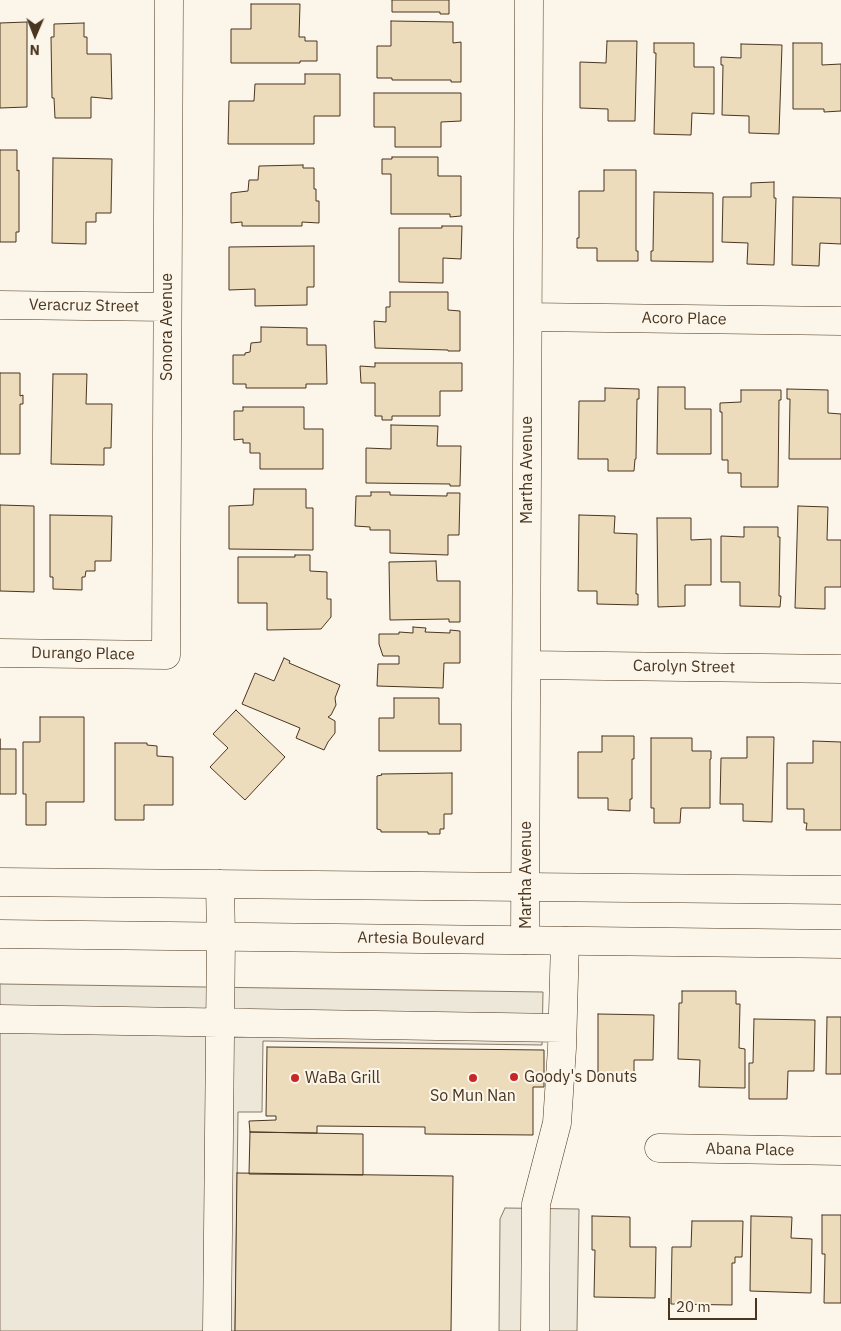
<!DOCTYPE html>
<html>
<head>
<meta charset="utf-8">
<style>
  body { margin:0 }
  #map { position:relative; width:841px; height:1331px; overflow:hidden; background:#fbf6e9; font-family:"IBM Plex Sans",sans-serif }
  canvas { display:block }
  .north { position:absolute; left:10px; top:10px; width:50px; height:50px; -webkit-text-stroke:4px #fbf6e9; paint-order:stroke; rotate:181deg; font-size:14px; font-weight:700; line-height:20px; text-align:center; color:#4a3520 }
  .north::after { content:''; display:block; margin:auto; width:18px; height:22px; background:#4a3520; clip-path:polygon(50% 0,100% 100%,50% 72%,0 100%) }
  .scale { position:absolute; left:668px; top:1298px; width:89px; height:22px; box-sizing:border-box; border:2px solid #4a3520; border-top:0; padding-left:6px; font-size:15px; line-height:18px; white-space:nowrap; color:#4a3520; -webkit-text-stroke:4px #fbf6e9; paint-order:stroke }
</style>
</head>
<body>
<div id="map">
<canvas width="841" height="1331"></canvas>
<div class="north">N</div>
<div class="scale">20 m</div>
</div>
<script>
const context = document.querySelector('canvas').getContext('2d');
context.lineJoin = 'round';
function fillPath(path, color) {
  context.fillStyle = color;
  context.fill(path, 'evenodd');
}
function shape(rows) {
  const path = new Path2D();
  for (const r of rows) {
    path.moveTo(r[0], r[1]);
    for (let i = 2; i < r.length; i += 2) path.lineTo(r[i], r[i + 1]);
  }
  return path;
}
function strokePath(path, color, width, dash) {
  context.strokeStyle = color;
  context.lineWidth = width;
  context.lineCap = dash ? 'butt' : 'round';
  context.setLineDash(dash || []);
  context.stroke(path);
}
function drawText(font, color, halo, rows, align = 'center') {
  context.font = font + ' "IBM Plex Sans",sans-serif';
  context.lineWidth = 4;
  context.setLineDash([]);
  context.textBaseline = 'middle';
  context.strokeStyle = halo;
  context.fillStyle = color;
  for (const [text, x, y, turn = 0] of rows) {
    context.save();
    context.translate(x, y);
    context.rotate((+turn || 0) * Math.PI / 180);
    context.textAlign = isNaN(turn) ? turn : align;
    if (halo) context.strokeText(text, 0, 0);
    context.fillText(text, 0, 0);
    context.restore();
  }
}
const parking = shape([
  [0,984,543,992,542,1045,263,1041,262,1112,238,1112,235,1331,0,1331,0,984],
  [505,1208,579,1209,577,1331,499,1331,500,1219,505,1208]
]);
const building = shape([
  [392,0,449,0,449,14,440,14,440,12,392,12,392,0],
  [251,4,300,4,299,37,305,37,305,41,317,41,317,61,300,61,300,63,231,63,231,29,251,29,251,4],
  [391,21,453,22,453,43,461,42,461,82,451,82,451,80,392,80,392,78,377,78,377,46,391,46,391,21],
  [27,22,27,107,0,108,0,23,27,22],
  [84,23,84,37,87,37,87,54,111,54,112,99,91,97,91,118,55,118,54,98,52,98,51,37,54,37,54,24,84,23],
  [607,41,637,41,635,121,608,121,608,109,580,108,580,62,606,63,607,41],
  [654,43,694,43,694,67,714,67,714,114,692,113,691,135,654,134,656,53,654,53,654,43],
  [793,43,822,43,822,65,841,64,841,111,824,112,824,109,793,109,793,43],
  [741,44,782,45,779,134,749,133,749,116,722,115,723,65,721,65,721,57,741,58,741,44],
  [305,74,340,74,340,116,314,116,314,144,228,144,229,101,254,101,255,84,305,84,305,74],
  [374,93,461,93,461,121,441,122,441,147,395,147,395,127,374,127,374,93],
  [0,150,17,150,17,171,19,170,19,232,16,232,16,242,0,242,0,150],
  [392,157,438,157,438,176,461,176,461,216,450,217,450,214,391,214,391,174,382,174,382,159,392,159,392,157],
  [53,158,112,159,111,213,96,213,96,222,86,222,86,244,52,243,53,158],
  [303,165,303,168,314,168,314,189,316,189,316,201,319,201,319,223,302,222,302,226,242,226,242,222,231,223,231,193,248,191,249,180,258,180,259,166,303,165],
  [604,170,636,170,636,251,638,251,638,261,597,261,597,248,577,248,577,238,579,238,579,191,604,191,604,170],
  [774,182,774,198,776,198,774,265,747,264,748,243,722,242,723,197,751,197,751,183,774,182],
  [654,192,713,193,713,262,651,261,651,251,653,251,654,192],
  [793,197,841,198,841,244,820,243,819,266,792,265,793,197],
  [442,226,462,226,461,259,443,258,443,283,399,282,399,228,442,228,442,226],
  [314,246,314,287,307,287,307,305,255,306,255,289,229,290,229,247,314,246],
  [390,292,448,292,448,310,460,311,460,351,448,351,448,350,375,348,374,321,386,322,386,307,390,307,390,292],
  [261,327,307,328,307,345,326,345,327,384,306,384,306,388,246,388,246,384,233,384,233,355,245,355,245,353,250,352,251,343,261,342,261,327],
  [375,363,462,363,462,391,440,391,440,416,392,416,392,420,382,420,382,416,375,416,375,383,361,383,360,366,375,367,375,363],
  [0,373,20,373,20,396,23,395,23,404,20,404,20,454,0,454,0,373],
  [53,374,87,374,86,404,112,404,111,448,104,448,104,465,51,464,53,374],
  [658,387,685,387,685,409,711,409,711,454,657,454,658,387],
  [605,388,639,389,639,399,637,399,636,459,635,459,634,471,608,471,608,459,578,459,579,401,605,401,605,388],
  [787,389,828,390,828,413,841,414,841,459,789,459,790,399,787,399,787,389],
  [741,390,781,390,781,400,779,400,778,487,741,487,741,473,728,473,728,460,722,460,722,412,720,412,720,403,741,402,741,390],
  [243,407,304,407,304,429,323,429,323,469,260,469,260,453,250,453,250,443,243,443,243,439,234,440,234,411,243,411,243,407],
  [391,425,438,426,437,446,461,446,460,486,450,486,450,484,366,483,366,448,391,449,391,425],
  [254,489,306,489,306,508,313,508,313,550,229,549,229,506,253,505,254,489],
  [371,492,390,492,390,495,447,496,447,493,460,493,459,535,448,535,448,555,390,553,390,530,370,530,370,527,355,526,356,496,371,496,371,492],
  [0,505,34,506,34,592,0,591,0,505],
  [798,506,828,507,827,540,841,540,841,587,825,587,825,609,795,608,798,506],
  [50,515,112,516,111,561,95,561,95,571,86,571,85,577,82,577,82,590,53,589,53,577,50,577,50,515],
  [579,515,615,516,614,533,637,534,636,594,638,594,638,605,597,604,597,591,578,591,579,515],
  [657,518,691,518,691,540,711,539,711,585,685,585,685,606,658,607,657,518],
  [744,527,778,527,778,537,780,537,779,596,781,596,780,607,740,606,740,582,721,582,721,536,744,537,744,527],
  [295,555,310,555,310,571,327,572,327,599,331,599,331,617,321,629,267,630,267,603,238,603,238,557,295,557,295,555],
  [436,561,437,581,460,581,460,622,449,622,449,619,390,620,389,562,436,561],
  [413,627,426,628,425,632,450,633,450,630,460,631,460,663,444,663,443,688,377,686,378,664,399,664,399,656,383,656,379,644,379,634,399,634,399,632,413,633,413,627],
  [284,658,290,661,289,663,340,685,335,698,336,705,331,715,328,717,335,721,335,733,328,742,324,750,296,738,300,728,242,704,255,673,274,681,284,658],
  [394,698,439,698,439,724,461,724,461,751,379,751,379,718,394,718,394,698],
  [236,710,285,757,245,800,210,767,228,748,213,734,236,710],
  [40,717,84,717,84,802,46,802,46,825,26,825,26,794,23,794,23,742,40,742,40,717],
  [602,736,634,736,634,759,632,759,632,799,630,799,630,811,608,810,608,798,578,798,578,752,602,752,602,736],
  [747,737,774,737,772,822,743,821,743,804,720,804,721,758,747,758,747,737],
  [651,738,692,738,692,751,711,751,711,759,710,759,710,808,681,808,680,823,654,823,654,808,651,808,651,738],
  [0,739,0,749,16,749,16,794,0,794,0,739],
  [813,741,841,742,841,830,806,830,807,823,804,823,804,809,787,809,787,763,813,763,813,741],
  [115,743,147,743,147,745,157,746,157,756,173,757,173,805,144,805,144,820,115,820,115,743],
  [452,773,452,814,444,814,444,829,440,829,440,834,428,834,428,832,381,832,381,830,377,829,377,776,382,775,381,774,452,773],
  [682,991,736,991,736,1004,740,1004,739,1048,745,1049,745,1088,699,1087,700,1060,678,1059,679,1003,682,1003,682,991],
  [598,1014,654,1015,653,1060,634,1060,634,1078,598,1078,598,1014],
  [827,1017,841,1017,841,1074,826,1074,827,1017],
  [754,1019,815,1020,814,1071,788,1071,787,1099,749,1099,749,1063,753,1063,754,1019],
  [267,1047,544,1050,544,1087,533,1087,533,1135,425,1134,425,1127,317,1126,317,1133,250,1132,249,1121,276,1120,276,1116,266,1116,267,1047],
  [250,1132,363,1134,363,1175,249,1174,250,1132],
  [237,1173,453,1176,451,1331,235,1331,237,1173],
  [822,1215,841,1215,841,1303,824,1303,825,1254,822,1254,822,1215],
  [592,1216,630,1217,630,1247,656,1247,655,1298,594,1297,595,1250,592,1250,592,1216],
  [751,1216,792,1217,791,1238,812,1239,811,1293,750,1291,751,1216],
  [692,1221,743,1221,742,1257,735,1257,735,1263,732,1263,732,1305,671,1304,672,1247,691,1247,692,1221]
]);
const minor = shape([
  [0,305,167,307],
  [528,317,841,321],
  [0,653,166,655,169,0],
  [527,665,841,669],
  [525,940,529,0],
  [0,1019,562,1028],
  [659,1148,841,1151],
  [217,1331,221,937],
  [535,1331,536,1204,557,1123,562,1048,565,941]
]);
const major = shape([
  [0,882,841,890],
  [220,884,221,937],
  [0,934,841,944]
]);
const markers = [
  [514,1077,5,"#c62828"],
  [295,1078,5,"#c62828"],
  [473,1078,5,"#c62828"]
];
const streetNames = [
  ["Veracruz Street",84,306,1],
  ["Acoro Place",684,319,1],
  ["Sonora Avenue",167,327,-90],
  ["Martha Avenue",527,470,-90],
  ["Durango Place",83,654,1],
  ["Carolyn Street",684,667,1],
  ["Martha Avenue",526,875,-90],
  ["Artesia Boulevard",421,939,1],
  ["Abana Place",750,1150,1]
];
const poiNames = [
  ["Goody's Donuts",524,1077],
  ["WaBa Grill",305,1078],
  ["So Mun Nan",473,1096,"center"]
];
fillPath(parking, '#ede7d9');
strokePath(parking, '#887966', 1);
fillPath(building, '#ecdcbc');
strokePath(building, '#4a3520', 1);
strokePath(minor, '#4a3520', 29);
strokePath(major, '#4a3520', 29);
strokePath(minor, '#fbf6e9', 28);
strokePath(major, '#fbf6e9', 28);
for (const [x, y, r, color] of markers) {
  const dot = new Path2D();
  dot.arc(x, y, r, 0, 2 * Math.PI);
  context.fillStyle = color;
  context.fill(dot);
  strokePath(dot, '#fbf6e9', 2);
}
drawText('16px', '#4a3520', '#fbf6e9', streetNames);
drawText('16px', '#4a3520', '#fbf6e9', poiNames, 'left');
</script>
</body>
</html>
